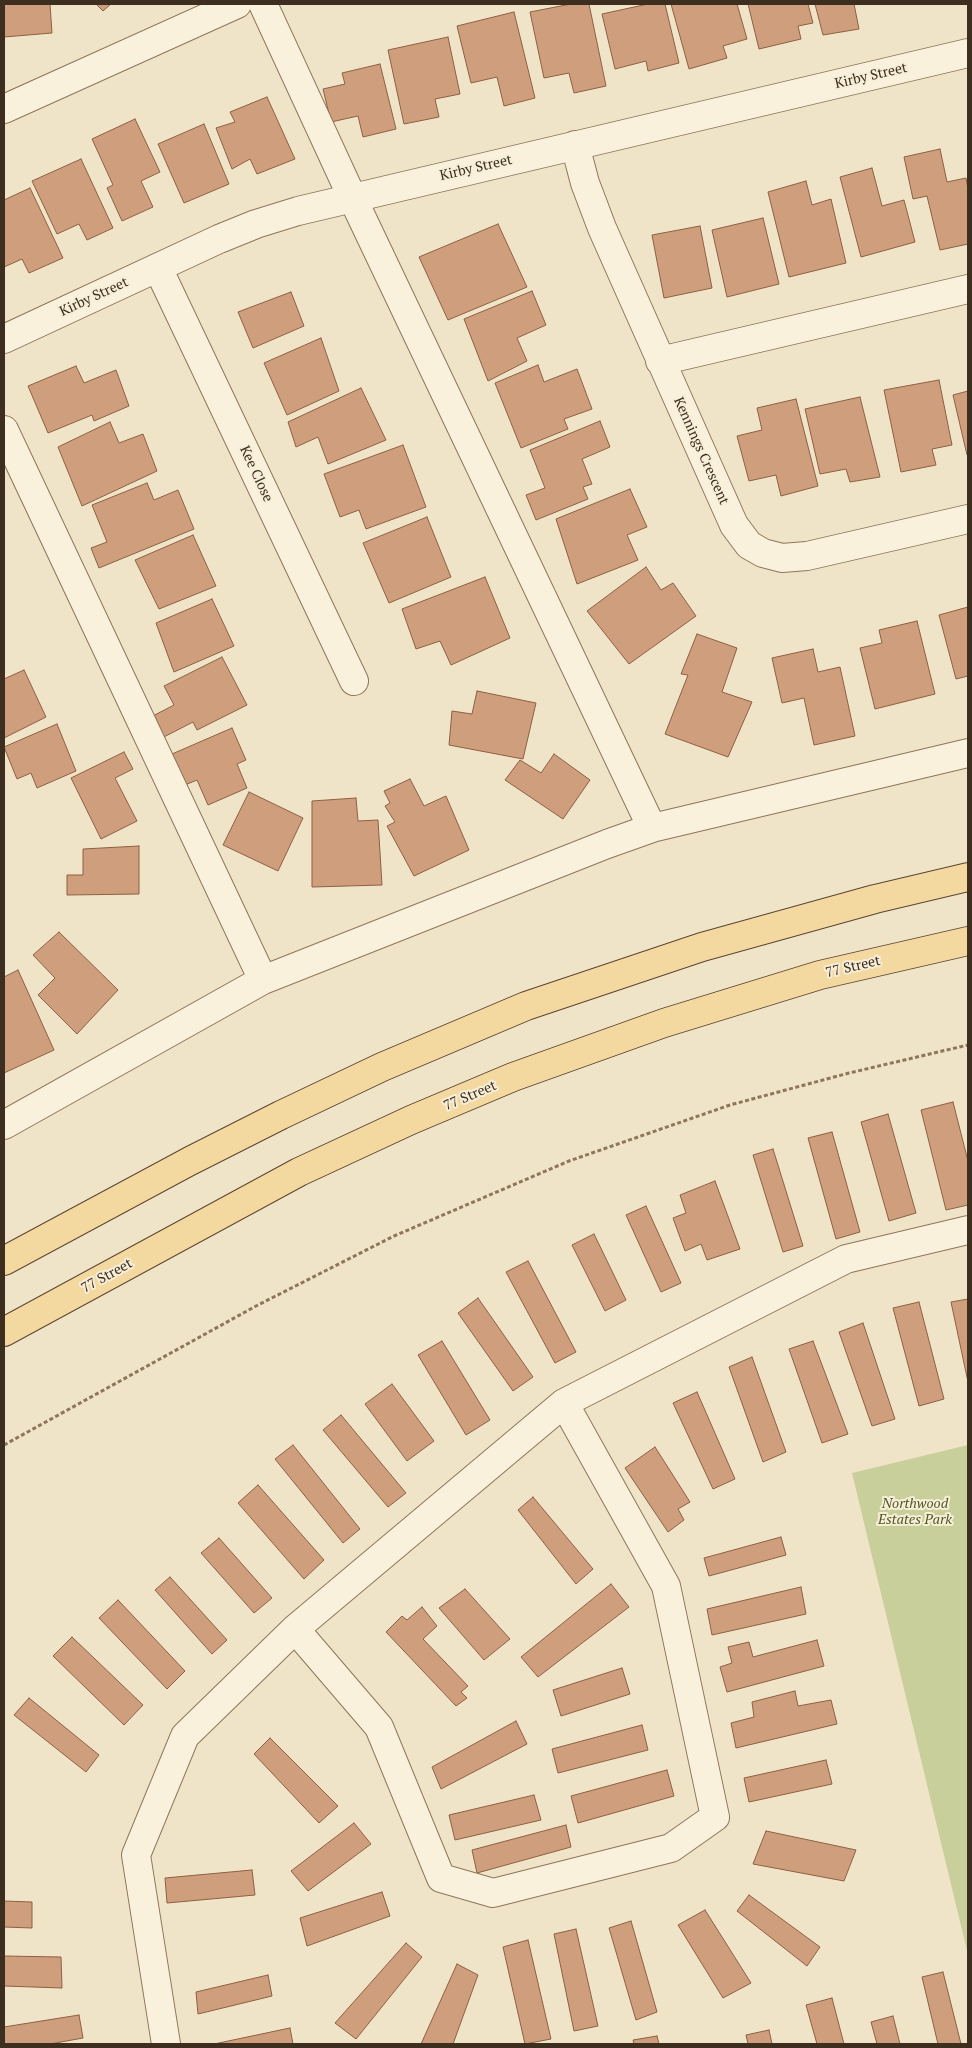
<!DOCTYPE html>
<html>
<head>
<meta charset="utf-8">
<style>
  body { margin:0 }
  #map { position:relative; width:972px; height:2048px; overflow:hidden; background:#f0e4c8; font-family:"PT Serif",serif }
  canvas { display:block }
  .frame { position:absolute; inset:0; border:5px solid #3d2e20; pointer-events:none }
</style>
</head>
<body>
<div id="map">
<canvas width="972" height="2048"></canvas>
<div class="frame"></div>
</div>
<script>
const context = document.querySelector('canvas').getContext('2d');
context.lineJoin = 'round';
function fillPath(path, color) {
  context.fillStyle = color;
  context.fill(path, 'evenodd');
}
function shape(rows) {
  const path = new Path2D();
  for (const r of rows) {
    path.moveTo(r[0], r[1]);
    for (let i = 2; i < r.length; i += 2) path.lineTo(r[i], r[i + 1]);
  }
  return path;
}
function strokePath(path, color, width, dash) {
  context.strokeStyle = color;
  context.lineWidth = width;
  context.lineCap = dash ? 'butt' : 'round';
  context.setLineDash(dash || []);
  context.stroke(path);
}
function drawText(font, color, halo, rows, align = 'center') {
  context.font = font + ' "PT Serif",serif';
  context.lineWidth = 4;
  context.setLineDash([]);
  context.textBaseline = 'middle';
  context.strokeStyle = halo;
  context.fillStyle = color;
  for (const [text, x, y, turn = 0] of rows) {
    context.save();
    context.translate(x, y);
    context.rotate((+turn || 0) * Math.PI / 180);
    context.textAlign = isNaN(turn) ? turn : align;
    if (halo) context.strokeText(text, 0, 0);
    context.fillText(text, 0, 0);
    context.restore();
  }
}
const green = shape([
  [968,1445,968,1955,852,1473]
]);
const building = shape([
  [4,4,50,4,52,33,4,37,4,4],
  [96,4,111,4,103,11,96,4],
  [571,4,589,4,606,86,574,93,569,73,544,78,530,12,571,4],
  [648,4,665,4,679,63,648,71,646,61,615,69,602,14,648,4],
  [671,4,737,4,747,39,723,46,727,58,689,69,671,4],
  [748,4,808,4,813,23,798,26,801,39,759,49,748,4],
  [815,4,854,4,859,29,823,35,815,4],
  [514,12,535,98,504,106,497,77,471,83,457,26,514,12],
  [448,37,460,94,435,99,439,117,404,124,388,50,448,37],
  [380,64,396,129,363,137,358,116,331,122,323,89,345,84,342,73,380,64],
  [267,97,295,159,257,174,250,159,232,169,216,128,235,122,230,112,267,97],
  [135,119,160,172,141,181,153,207,122,221,107,188,113,185,92,139,135,119],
  [204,124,229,184,184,203,158,144,204,124],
  [940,149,947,182,966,178,968,189,968,244,940,250,927,196,913,199,904,157,940,149],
  [81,159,113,228,87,240,79,224,57,234,32,181,81,159],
  [872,168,882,206,904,200,915,242,861,257,840,177,872,168],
  [806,181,812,205,831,199,846,263,789,277,768,192,806,181],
  [30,188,63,258,29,273,22,259,4,267,4,200,30,188],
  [763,218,779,284,727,297,712,230,763,218],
  [498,224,527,287,448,320,419,257,498,224],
  [700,226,712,288,664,298,652,235,700,226],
  [532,291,546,325,517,338,527,361,488,381,464,319,532,291],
  [291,292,304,326,253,348,238,312,291,292],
  [321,338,339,391,287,415,264,363,321,338],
  [538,365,544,382,577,369,592,409,564,419,568,429,521,448,495,383,538,365],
  [76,366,84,383,116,370,129,406,94,421,92,415,48,433,28,386,76,366],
  [939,380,952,445,932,449,936,465,901,472,884,390,939,380],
  [361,388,386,440,328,464,318,437,296,447,288,422,361,388],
  [968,391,968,455,967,455,953,395,968,391],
  [860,397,880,477,850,482,846,469,820,474,805,409,860,397],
  [796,399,818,486,781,496,776,475,749,481,737,436,762,430,757,408,796,399],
  [600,421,610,447,582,459,592,484,583,487,588,499,536,520,526,495,545,488,530,450,600,421],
  [110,422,119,443,143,434,157,471,82,506,58,447,110,422],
  [403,445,426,507,366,529,359,510,340,517,324,474,403,445],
  [147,483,154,500,178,490,194,529,99,568,91,548,107,542,92,505,147,483],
  [630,489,647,527,627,535,638,560,577,584,556,519,630,489],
  [427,517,451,577,389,603,363,543,427,517],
  [193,535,216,586,159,609,135,560,193,535],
  [646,567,661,590,673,583,696,616,629,664,587,611,646,567],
  [485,577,510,638,451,665,440,641,416,649,402,609,485,577],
  [212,599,234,646,174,672,156,623,212,599],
  [968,607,968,676,956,679,939,615,968,607],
  [917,621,935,694,875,709,860,648,882,643,879,630,917,621],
  [697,634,737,648,722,692,752,702,728,757,665,734,688,675,681,674,697,634],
  [813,649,818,672,840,667,855,736,814,745,804,698,782,703,772,658,813,649],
  [222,657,247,705,197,730,193,722,158,740,147,719,174,705,164,686,222,657],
  [24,670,46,717,4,738,4,679,24,670],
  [477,691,536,703,523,759,449,745,452,711,472,714,477,691],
  [57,724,76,771,37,788,31,773,17,779,4,747,57,724],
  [232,728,246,760,237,764,247,788,208,805,197,780,185,785,172,754,232,728],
  [124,752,133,769,115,778,137,821,101,839,71,778,124,752],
  [554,754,590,780,563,819,505,780,520,760,541,773,554,754],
  [410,779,424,806,446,796,469,850,414,876,387,826,395,822,385,806,390,803,384,791,410,779],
  [249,792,303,818,278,871,223,845,249,792],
  [356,798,358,821,378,820,382,885,312,887,312,801,356,798],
  [139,846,139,894,67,895,67,875,83,875,83,849,139,846],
  [59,932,118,990,77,1034,38,995,55,978,33,955,59,932],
  [18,970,54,1050,4,1073,4,977,18,970],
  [953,1102,968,1161,968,1205,946,1210,921,1110,953,1102],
  [888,1114,916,1213,889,1221,861,1122,888,1114],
  [832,1132,860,1232,836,1239,808,1138,832,1132],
  [773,1149,803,1246,783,1252,753,1155,773,1149],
  [715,1181,740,1249,707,1260,701,1244,685,1251,673,1218,686,1213,680,1195,715,1181],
  [646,1206,681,1283,661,1292,626,1215,646,1206],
  [594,1234,626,1300,605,1311,572,1245,594,1234],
  [528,1261,576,1352,555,1363,506,1272,528,1261],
  [478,1298,533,1377,513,1391,458,1313,478,1298],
  [968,1299,968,1382,951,1302,968,1299],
  [919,1302,944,1399,919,1406,893,1308,919,1302],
  [863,1323,895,1419,872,1426,839,1332,863,1323],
  [442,1341,490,1420,466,1435,418,1355,442,1341],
  [813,1341,848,1434,822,1443,789,1349,813,1341],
  [752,1357,786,1452,763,1462,729,1367,752,1357],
  [392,1384,434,1441,407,1461,365,1404,392,1384],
  [697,1392,735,1479,713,1489,673,1403,697,1392],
  [341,1415,406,1493,388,1507,323,1430,341,1415],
  [293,1445,360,1529,343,1543,275,1459,293,1445],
  [655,1447,690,1502,678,1509,684,1520,668,1532,625,1468,655,1447],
  [258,1485,324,1560,304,1579,238,1503,258,1485],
  [533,1497,593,1569,576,1584,518,1510,533,1497],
  [781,1537,786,1555,709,1576,704,1558,781,1537],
  [219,1538,272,1598,254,1613,201,1553,219,1538],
  [170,1577,227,1640,212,1654,155,1590,170,1577],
  [611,1584,629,1607,538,1677,521,1657,611,1584],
  [801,1587,806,1614,712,1635,707,1609,801,1587],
  [465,1589,510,1639,484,1660,439,1608,465,1589],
  [118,1600,185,1671,167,1689,99,1618,118,1600],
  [422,1607,437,1626,423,1639,468,1686,461,1692,467,1698,456,1706,386,1632,402,1616,407,1620,422,1607],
  [72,1637,143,1705,124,1725,53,1656,72,1637],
  [817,1640,824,1666,727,1692,720,1667,732,1663,728,1647,749,1642,753,1657,817,1640],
  [622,1668,630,1694,561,1716,553,1690,622,1668],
  [795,1691,798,1706,831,1700,837,1724,736,1748,731,1723,754,1717,752,1702,795,1691],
  [29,1698,99,1755,86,1772,14,1715,29,1698],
  [516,1721,527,1744,441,1789,432,1767,516,1721],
  [642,1725,648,1750,558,1773,552,1749,642,1725],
  [270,1738,338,1806,319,1823,254,1754,270,1738],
  [826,1760,832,1784,749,1802,744,1778,826,1760],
  [667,1770,674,1796,578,1823,571,1796,667,1770],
  [534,1795,541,1820,455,1840,449,1815,534,1795],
  [354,1823,371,1844,308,1891,291,1871,354,1823],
  [566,1825,571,1847,477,1873,472,1850,566,1825],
  [766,1831,856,1850,844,1881,753,1864,766,1831],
  [252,1870,255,1895,167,1903,165,1878,252,1870],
  [382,1892,390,1916,307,1946,300,1918,382,1892],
  [749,1895,820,1947,807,1966,737,1911,749,1895],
  [4,1901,32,1902,32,1928,4,1927,4,1901],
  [705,1910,751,1983,723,1998,678,1925,705,1910],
  [631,1921,657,2012,636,2020,609,1928,631,1921],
  [576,1929,598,2026,574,2031,554,1934,576,1929],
  [528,1940,551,2039,525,2044,503,1947,528,1940],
  [406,1943,422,1957,356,2039,335,2023,406,1943],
  [4,1956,61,1957,62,1988,4,1986,4,1956],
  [457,1964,478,1975,453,2044,421,2044,457,1964],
  [943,1972,961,2044,938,2044,922,1977,943,1972],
  [268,1975,272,1996,198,2014,196,1992,268,1975],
  [832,1998,844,2044,817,2044,806,2005,832,1998],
  [79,2015,83,2038,50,2044,4,2044,4,2027,79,2015],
  [893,2016,900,2044,877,2044,871,2022,893,2016],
  [290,2028,293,2044,214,2044,290,2028],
  [769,2030,772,2044,748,2044,746,2035,769,2030],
  [657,2036,659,2044,634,2044,633,2040,657,2036]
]);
const path = shape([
  [4,1445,256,1306,394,1236,569,1161,730,1105,849,1073,968,1045]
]);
const minor = shape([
  [263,4,352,197,652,828],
  [4,109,237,4],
  [575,145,585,183,602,228,734,525,749,545,763,553,782,558,807,556,968,519],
  [158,268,354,681],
  [4,339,219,239,256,224,298,211,968,53],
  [660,361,968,289],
  [4,430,263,980],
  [4,1125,263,980,607,844,652,828,968,753],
  [295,1629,379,1727,441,1878,493,1893,671,1848,715,1817,666,1586,564,1403],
  [166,2044,136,1855,185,1736,295,1629,564,1403,846,1259,968,1230]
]);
const major = shape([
  [4,1261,190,1161,281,1115,382,1067,526,1006,702,947,875,899,968,877],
  [4,1332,299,1172,411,1120,513,1077,664,1023,820,975,968,941]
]);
const streetNames = [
  ["Kirby Street",871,76,-13],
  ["Kirby Street",476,168,-13],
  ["Kirby Street",94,297,-25],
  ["Kennings Crescent",701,451,66],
  ["Kee Close",256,474,65],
  ["77 Street",853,967,-13],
  ["77 Street",470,1096,-23],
  ["77 Street",107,1276,-29]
];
const parkNames = [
  ["Northwood",915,1504],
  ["Estates Park",915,1520]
];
fillPath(green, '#c9cf9b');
fillPath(building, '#cf9f7d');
strokePath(building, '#8d5f41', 1);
strokePath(minor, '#8d765c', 30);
strokePath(major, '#5b4430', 30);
strokePath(path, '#8d765c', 3, [4, 2.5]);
strokePath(minor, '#faf1dc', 28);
strokePath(major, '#f3d9a0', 28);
drawText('14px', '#3d2e20', '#f7eed8', streetNames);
drawText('italic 14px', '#4d5a26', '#f7eed8', parkNames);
</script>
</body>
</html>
